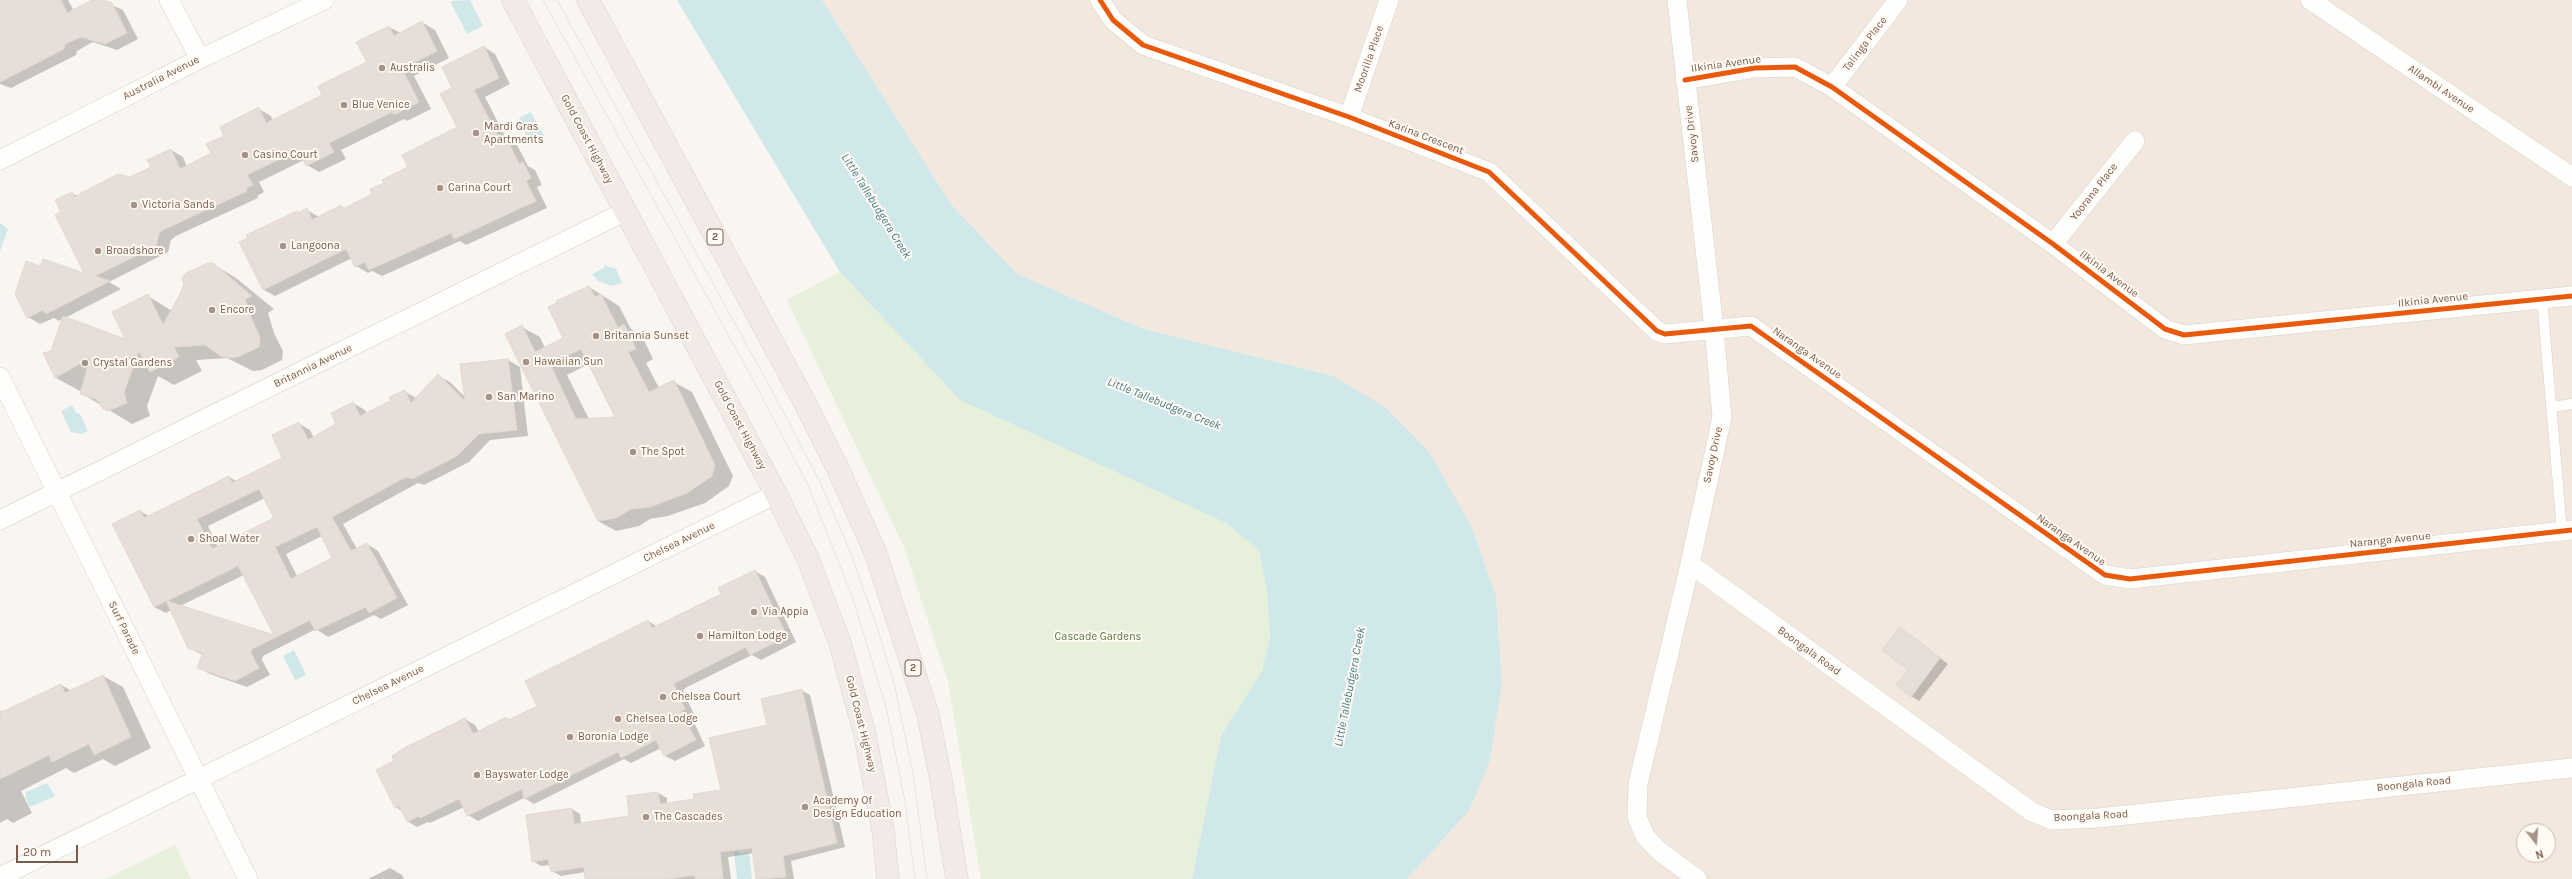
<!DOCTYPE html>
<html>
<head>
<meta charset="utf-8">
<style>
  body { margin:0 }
  #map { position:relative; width:2572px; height:879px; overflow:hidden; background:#f9f5f0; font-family:Karla,sans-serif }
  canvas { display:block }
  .north { position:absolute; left:2516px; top:823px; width:40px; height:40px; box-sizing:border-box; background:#fffaf3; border:1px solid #cabbb1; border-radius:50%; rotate:163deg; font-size:11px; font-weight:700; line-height:16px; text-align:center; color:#7a5c4d }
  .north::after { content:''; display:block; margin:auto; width:14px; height:18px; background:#a69286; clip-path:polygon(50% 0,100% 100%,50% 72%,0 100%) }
  .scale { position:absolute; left:16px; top:845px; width:62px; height:18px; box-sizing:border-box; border:2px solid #7a5c4d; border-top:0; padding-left:5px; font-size:12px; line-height:14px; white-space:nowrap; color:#7a5c4d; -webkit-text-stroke:3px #fffaf3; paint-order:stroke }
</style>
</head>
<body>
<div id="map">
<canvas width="2572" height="879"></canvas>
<div class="north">N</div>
<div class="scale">20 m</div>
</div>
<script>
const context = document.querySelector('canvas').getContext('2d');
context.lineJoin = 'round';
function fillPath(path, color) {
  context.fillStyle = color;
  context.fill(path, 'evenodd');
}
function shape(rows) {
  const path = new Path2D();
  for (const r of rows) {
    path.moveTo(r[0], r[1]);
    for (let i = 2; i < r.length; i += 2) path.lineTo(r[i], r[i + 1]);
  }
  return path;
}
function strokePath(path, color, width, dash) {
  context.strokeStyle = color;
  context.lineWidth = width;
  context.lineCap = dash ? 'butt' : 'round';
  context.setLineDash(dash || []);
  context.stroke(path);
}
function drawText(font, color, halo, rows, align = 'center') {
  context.font = font + ' Karla,sans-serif';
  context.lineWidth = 4;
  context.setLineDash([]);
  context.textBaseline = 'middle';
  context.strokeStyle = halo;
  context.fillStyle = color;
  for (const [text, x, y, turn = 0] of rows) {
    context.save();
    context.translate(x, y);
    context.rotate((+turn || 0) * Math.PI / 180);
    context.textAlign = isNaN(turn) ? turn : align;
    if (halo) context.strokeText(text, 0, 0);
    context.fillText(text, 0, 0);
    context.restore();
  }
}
const residential = shape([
  [822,0,2572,0,2572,879,1407,879,1469,811,1502,682,1496,596,1472,528,1333,376,1144,329,1017,274,951,204],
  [2524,831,2548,831,2548,855,2524,855]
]);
const green = shape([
  [840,272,960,400,1226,523,1259,550,1267,591,1270,637,1262,671,1221,736,1192,879,981,879,948,681,904,547,787,300],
  [175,845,191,879,105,879]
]);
const water = shape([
  [470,0,483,26,467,34,450,1],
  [677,0,822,0,951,204,1017,274,1144,329,1333,376,1385,407,1430,453,1472,528,1496,596,1502,682,1490,760,1469,811,1407,879,1192,879,1221,736,1262,671,1270,637,1267,591,1259,550,1226,523,960,400,840,272],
  [531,112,545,137,530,145,519,118],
  [0,223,8,229,0,251],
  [604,265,616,269,622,283,612,286,598,281,592,274,604,268],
  [72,405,76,413,80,414,88,431,81,434,71,432,61,411],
  [294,650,306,675,295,680,283,656],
  [47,783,55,796,30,807,26,799,26,792],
  [737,851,738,854,749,853,752,879,737,879,734,852]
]);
const shadow = shape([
  [0,0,68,0,74,11,94,0,100,0,123,10,138,39,117,50,93,42,77,51,76,55,11,88,0,84],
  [422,22,435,30,449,58,414,76,431,109,407,121,404,119,341,150,346,159,319,172,307,165,304,160,259,182,264,192,257,196,258,198,176,236,171,240,168,252,109,282,121,289,65,318,127,341,148,296,172,311,213,264,236,278,274,309,268,313,274,333,283,351,282,360,262,370,253,371,227,358,196,360,202,371,174,385,158,376,147,406,150,416,132,424,81,393,82,390,80,391,56,378,45,354,51,352,63,318,59,321,54,318,40,324,28,317,41,267,86,274,62,213,72,193,77,196,130,178,152,167,171,150,183,157,187,167,212,154,225,136,259,109,271,116,273,121,324,95,368,63,389,27,401,33],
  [484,47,495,54,510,84,485,97,506,138,517,145,528,166,535,170,542,185,537,187,547,208,466,245,460,241,382,276,372,271,368,273,356,266,352,258,275,296,264,290,297,212,299,213,307,210,319,217,341,206,345,209,374,194,458,128,454,89],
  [589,287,619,306,631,329,642,336,653,359,646,363,659,388,674,382,692,392,733,476,729,486,705,503,668,516,650,519,639,526,616,531,598,521,522,327,540,337,545,348,565,338],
  [589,364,616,418,589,419,567,375],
  [508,360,520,367,528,436,490,440,469,462,424,485,418,483,343,524,357,549,367,544,378,551,408,605,381,619,374,615,328,637,316,629,263,656,262,660,270,675,247,687,210,674,199,668,203,655,189,648,171,610,166,613,154,607,140,511,149,516,229,477,238,482,283,459,298,423,310,430,314,438,338,425,353,403,365,410,367,414,391,402,404,391,416,398,438,376,450,382,466,398,461,365],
  [265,498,275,519,218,547,208,526],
  [322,536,334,558,297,576,286,554],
  [244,575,276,637,180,606],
  [755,571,765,577,796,642,761,660,752,655,685,688,683,691,694,714,691,716,705,746,675,761,665,756,661,748,631,763,624,759,534,804,524,798,478,821,468,815,464,807,430,823,428,822,417,827,407,821,403,812,396,807,396,761,465,719,475,725,479,732,506,718,510,720,538,707,648,621,658,627,722,595],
  [1908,633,1948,664,1919,701,1911,696],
  [103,676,123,687,151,748,115,766,103,759,74,773,66,768,21,791,32,813,13,823,7,819,0,823,0,711,3,712,61,685,72,691],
  [801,690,810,695,845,847,791,861,794,879,757,879,754,853,728,857,731,879,586,879,585,872,561,876,552,871,550,865,541,866,533,861,572,809,580,814,581,824,631,817,628,797,658,793,667,798,667,804,695,800,722,791,768,725],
  [390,868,402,875,404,879,368,879]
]);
const building = shape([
  [0,0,61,0,67,13,92,0,103,0,112,3,127,33,105,44,81,37,65,44,64,49,0,82,0,0],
  [422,21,437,51,402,69,419,102,394,115,392,112,329,143,334,152,306,166,298,150,247,175,253,185,246,188,247,191,163,230,159,233,156,246,95,276,110,281,46,314,43,310,27,318,15,294,26,261,40,266,43,259,84,273,55,215,61,212,55,200,72,192,74,197,118,174,130,177,151,167,147,160,171,149,180,169,211,153,206,144,224,136,220,127,259,107,266,123,322,95,318,86,367,62,356,42,389,26,394,36,422,21],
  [484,46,499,78,474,90,500,140,506,137,519,164,523,162,531,178,526,181,536,201,454,239,451,233,369,270,365,262,355,267,346,249,263,290,239,242,248,238,246,235,297,211,298,213,307,208,312,220,341,205,343,209,372,194,370,189,384,183,382,180,408,167,402,155,457,127,440,94,452,88,442,67,484,46],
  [208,263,213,263,252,296,245,299,251,318,260,337,259,347,238,357,229,358,221,356,205,345,174,347,179,357,150,372,139,351,124,392,127,403,108,411,103,409,96,399,80,394,90,358,55,378,43,353,51,351,63,316,125,339,112,312,148,294,163,325,180,294,184,285,182,278,186,273,208,263],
  [589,286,595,297,601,294,618,328,624,324,636,349,628,352,649,392,674,380,715,465,712,476,687,493,650,507,631,509,616,518,598,521,505,334,522,325,535,352,563,338,548,307,557,303,556,301,589,286],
  [581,349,615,417,576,419,550,364,581,349],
  [508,359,517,430,479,434,457,456,412,479,406,477,332,517,351,551,367,543,397,598,369,613,366,607,315,631,310,620,252,649,251,653,259,668,235,681,197,668,203,653,188,648,166,601,154,607,112,524,140,510,144,518,229,476,232,483,282,458,272,435,299,422,308,440,336,424,331,413,353,402,360,416,390,401,389,397,405,390,411,403,438,374,465,401,460,364,508,359],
  [259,489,274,518,212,549,197,519,259,489],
  [317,527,332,558,291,579,275,547,317,527],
  [238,566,274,635,167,601,238,566],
  [755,570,787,636,750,655,746,647,675,683,674,685,685,709,681,711,696,740,664,756,656,740,621,758,618,752,524,799,522,789,467,816,459,799,420,818,419,816,407,822,399,806,395,808,376,770,394,761,392,756,404,748,465,718,473,734,506,717,508,720,537,706,525,681,648,620,652,628,721,594,718,588,755,570],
  [1900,627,1940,658,1911,697,1896,685,1908,670,1882,650,1900,627],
  [103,675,131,737,94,755,89,744,52,762,49,755,0,779,0,713,61,684,65,693,103,675],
  [802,689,837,843,783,856,786,877,756,879,752,848,720,852,723,879,695,879,695,875,668,879,585,879,584,867,551,872,548,859,532,862,526,815,572,808,574,824,629,816,627,796,658,792,660,804,694,799,693,794,721,790,709,738,767,725,761,699,802,689]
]);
const lane = shape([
  [2542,299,2562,531],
  [2552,407,2572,404]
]);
const street = shape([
  [169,0,200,59],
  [1100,0,1113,20,1143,45,1349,117,1489,172,1657,331,1665,334,1751,326,2105,575,2130,579,2572,530],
  [1677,0,1714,329,1722,417,1690,564,1638,784,1637,817,1645,836,1659,851,1697,879],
  [2310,0,2572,177],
  [1685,80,1755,68,1795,67,1832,87,2053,244,2165,329,2184,335,2572,296],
  [1832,87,1898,0],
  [1349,117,1389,0],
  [0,160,200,59,324,0],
  [2053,244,2135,141],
  [0,377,248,879],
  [0,520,626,211],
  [1690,564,2032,812,2052,820,2098,818,2572,768],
  [0,877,776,494]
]);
const highway = shape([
  [513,0,776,494,808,559,840,643,865,735,883,830,888,879],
  [588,0,804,401,837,467,876,554,928,715,941,780,957,879]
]);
const tram = shape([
  [543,0,751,376,807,483,852,596,886,707,905,802,915,879],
  [557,0,776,398,820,482,851,554,878,630,895,687,914,779,927,879]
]);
const cycleway = shape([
  [1100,0,1113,20,1143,45,1349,117,1489,172,1657,331,1665,334,1751,326,2105,575,2130,579,2572,530],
  [1685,80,1755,68,1795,67,1832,87,2053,244,2165,329,2184,335,2572,296]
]);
const markers = [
  [382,68,4,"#a69286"],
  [344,105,4,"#a69286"],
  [476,133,4,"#a69286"],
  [245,155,4,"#a69286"],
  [440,188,4,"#a69286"],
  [134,205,4,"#a69286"],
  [283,246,4,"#a69286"],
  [98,251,4,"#a69286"],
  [212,310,4,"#a69286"],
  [596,336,4,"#a69286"],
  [526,362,4,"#a69286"],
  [85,363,4,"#a69286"],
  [489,397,4,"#a69286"],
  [633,452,4,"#a69286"],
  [191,539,4,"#a69286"],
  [754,612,4,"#a69286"],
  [700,636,4,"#a69286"],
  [663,697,4,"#a69286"],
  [618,719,4,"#a69286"],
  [570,737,4,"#a69286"],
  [477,775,4,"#a69286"],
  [805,807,4,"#a69286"],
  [646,817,4,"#a69286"]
];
const shields = [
  [715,237,16],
  [913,668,16]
];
const shieldNames = [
  ["2",715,237],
  ["2",913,668]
];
const streetNames = [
  ["Talinga Place",1865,44,-53],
  ["Moorilla Place",1369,59,-71],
  ["Ilkinia Avenue",1726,64,-8],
  ["Australia Avenue",161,78,-27],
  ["Allambi Avenue",2441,89,34],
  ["Savoy Drive",1692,134,-97],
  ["Karina Crescent",1426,137,21],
  ["Gold Coast Highway",587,139,62],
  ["Yoorana Place",2094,192,-52],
  ["Ilkinia Avenue",2109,274,37],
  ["Ilkinia Avenue",2433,300,-6],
  ["Naranga Avenue",1807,353,35],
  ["Britannia Avenue",313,366,-26],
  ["Gold Coast Highway",740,425,62],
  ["Savoy Drive",1713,455,-78],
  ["Naranga Avenue",2071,540,35],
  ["Naranga Avenue",2390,540,-6],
  ["Chelsea Avenue",679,542,-26],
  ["Surf Parade",124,628,64],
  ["Boongala Road",1809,651,36],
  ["Chelsea Avenue",388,685,-26],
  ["Gold Coast Highway",861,724,76],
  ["Boongala Road",2414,784,-6],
  ["Boongala Road",2091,816,-3]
];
const poiNames = [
  ["Australis",390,68],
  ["Blue Venice",352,105],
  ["Mardi Gras",484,127],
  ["Apartments",484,140],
  ["Casino Court",253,155],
  ["Carina Court",448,188],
  ["Victoria Sands",142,205],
  ["Langoona",291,246],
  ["Broadshore",106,251],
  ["Encore",220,310],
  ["Britannia Sunset",604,336],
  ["Hawaiian Sun",534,362],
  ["Crystal Gardens",93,363],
  ["San Marino",497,397],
  ["The Spot",641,452],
  ["Shoal Water",199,539],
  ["Via Appia",762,612],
  ["Hamilton Lodge",708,636],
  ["Chelsea Court",671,697],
  ["Chelsea Lodge",626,719],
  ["Boronia Lodge",578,737],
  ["Bayswater Lodge",485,775],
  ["Academy Of",813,801],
  ["Design Education",813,814],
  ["The Cascades",654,817]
];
const parkNames = [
  ["Cascade Gardens",1098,637]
];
const waterNames = [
  ["Little Tallebudgera Creek",876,206,58],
  ["Little Tallebudgera Creek",1164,404,22],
  ["Little Tallebudgera Creek",1350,687,-79]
];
fillPath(residential, '#f2e8de');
fillPath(green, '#e7f0db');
fillPath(water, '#d0e8ea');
fillPath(shadow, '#0003');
fillPath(building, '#e6ded7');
strokePath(building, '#e2d8d2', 1);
strokePath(lane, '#d7d1cb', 11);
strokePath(street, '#d7d1cb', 20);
strokePath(highway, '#dad1cc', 23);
strokePath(lane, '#fefefd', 10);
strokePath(street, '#fefefd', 19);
strokePath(highway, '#f2eae7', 22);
strokePath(tram, '#e6e3e7', 1);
strokePath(cycleway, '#e8590c', 5);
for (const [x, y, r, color] of markers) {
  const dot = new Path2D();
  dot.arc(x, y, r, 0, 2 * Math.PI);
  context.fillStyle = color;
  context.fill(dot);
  strokePath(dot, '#fffaf3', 1.5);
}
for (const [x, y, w] of shields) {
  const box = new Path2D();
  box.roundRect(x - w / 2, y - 8, w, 16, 3);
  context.fillStyle = '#fffaf3';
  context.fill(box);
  strokePath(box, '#7a5c4d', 1);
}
drawText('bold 10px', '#7a5c4d', null, shieldNames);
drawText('11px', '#7a5c4d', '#fffaf3', streetNames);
drawText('11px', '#7a5c4d', '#fffaf3', poiNames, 'left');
drawText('11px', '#537a41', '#fffaf3', parkNames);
drawText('italic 12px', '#437c86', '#fffaf3', waterNames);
</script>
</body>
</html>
